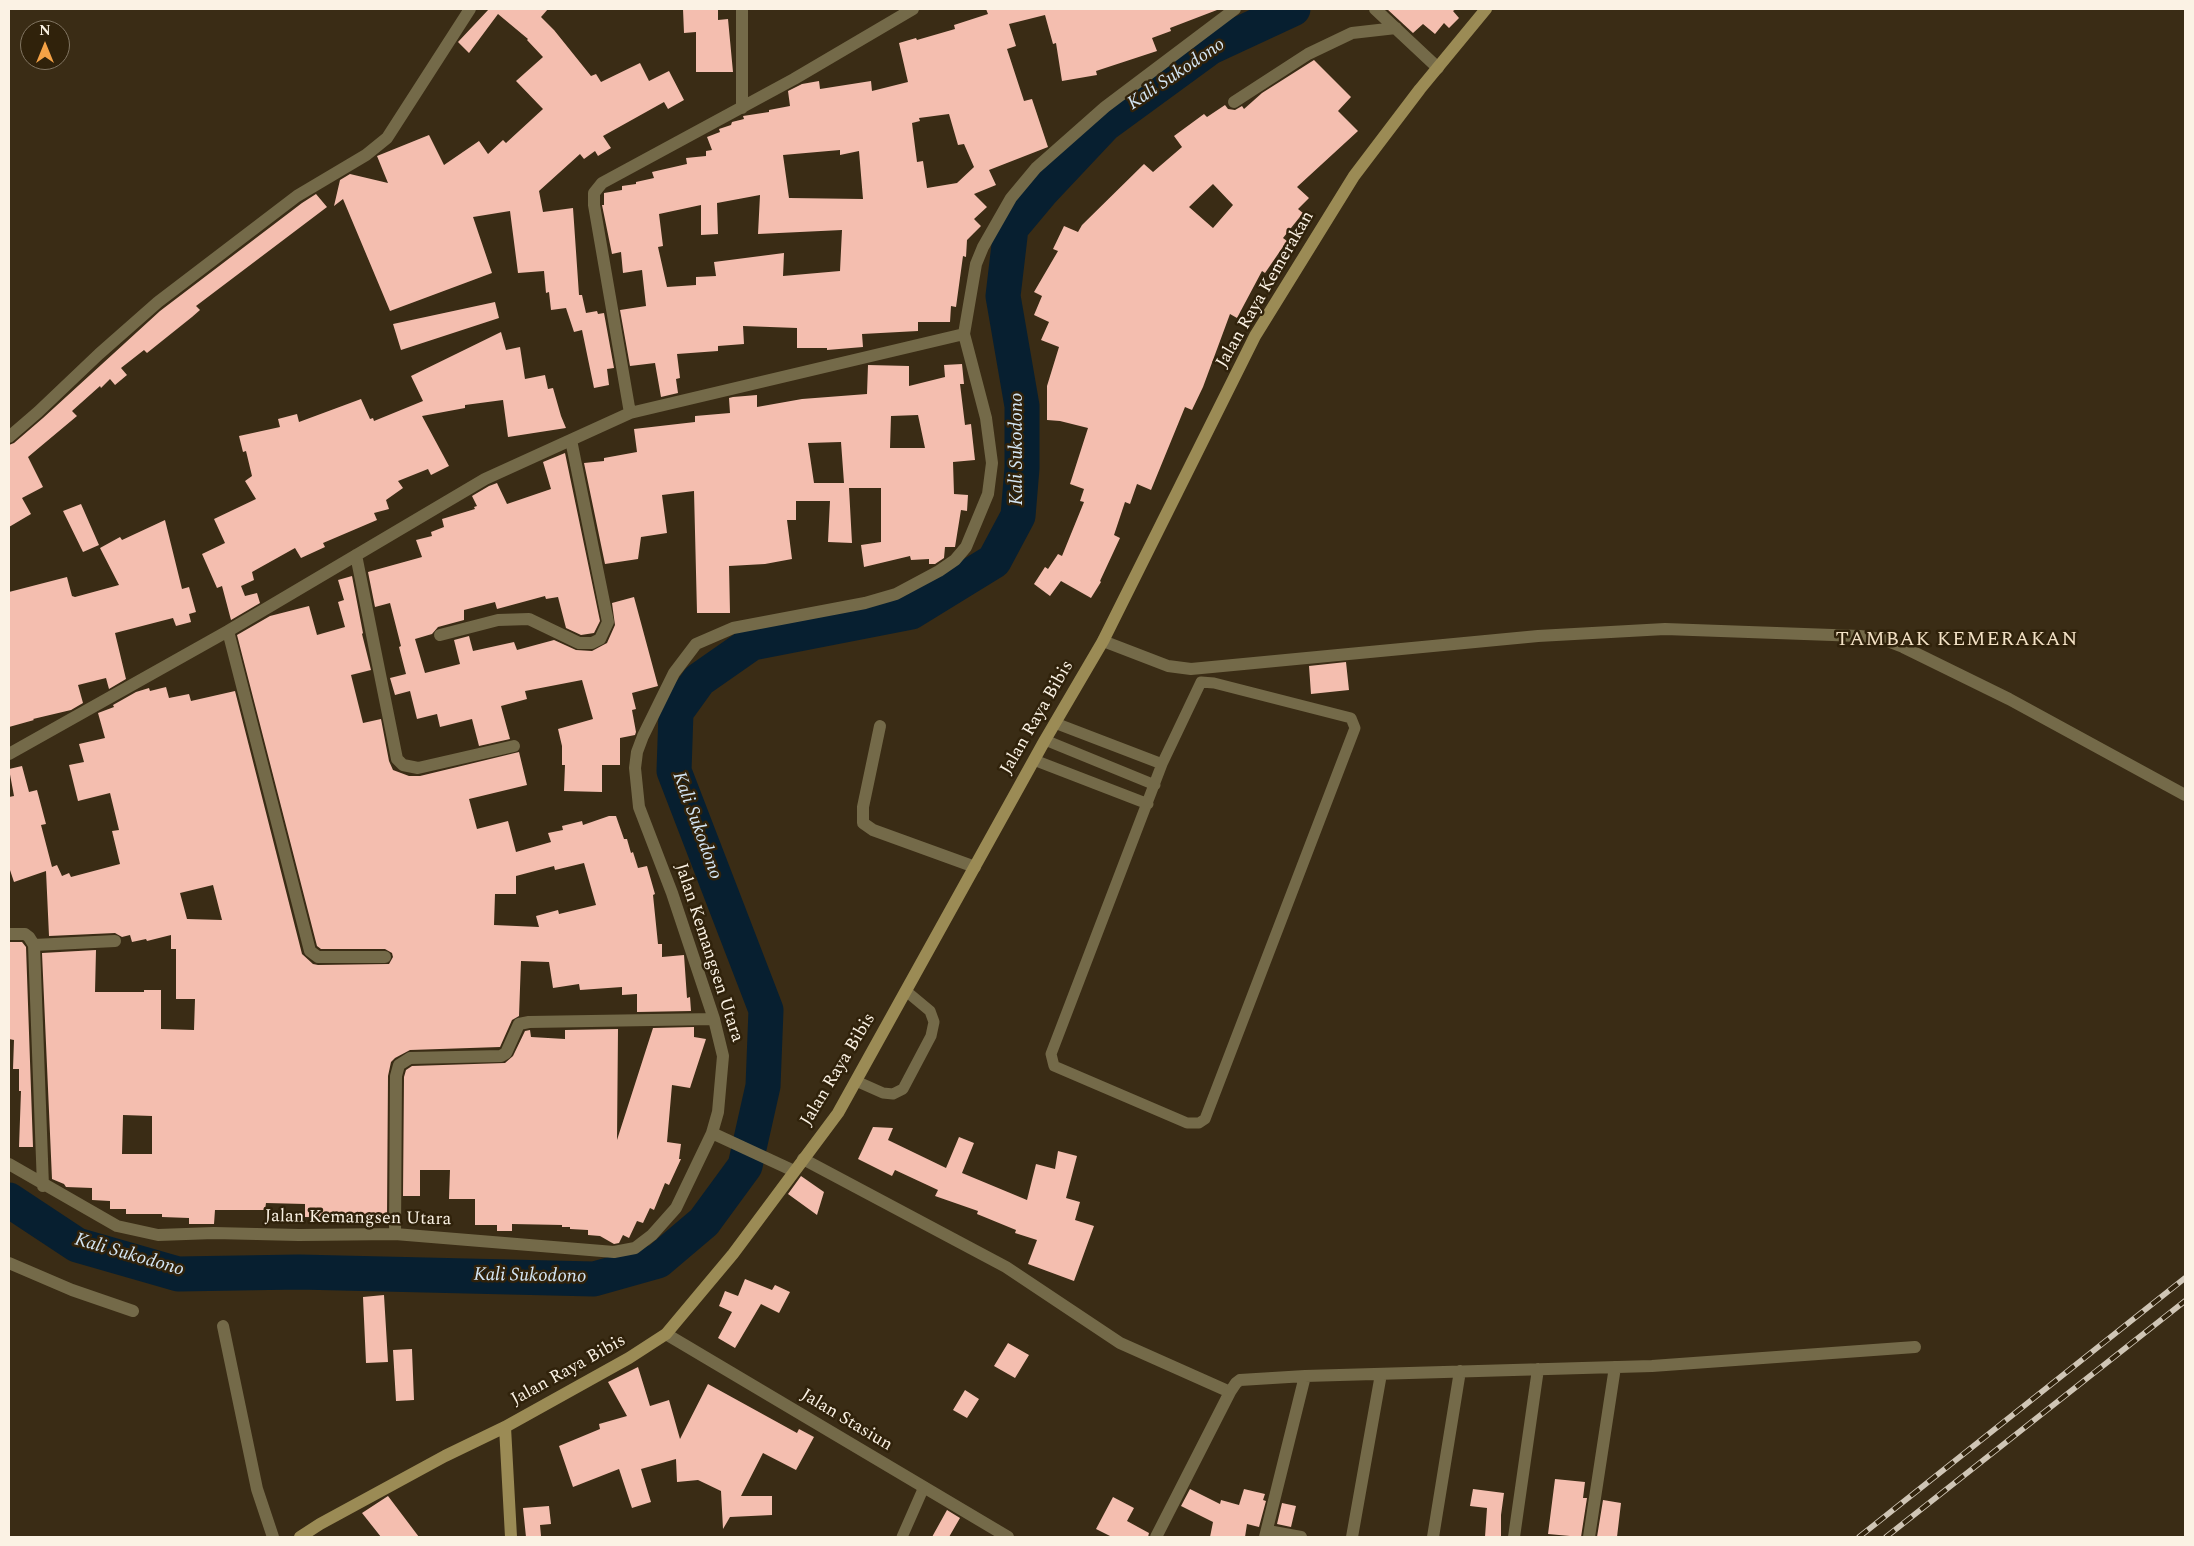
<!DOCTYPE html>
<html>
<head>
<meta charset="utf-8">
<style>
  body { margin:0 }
  #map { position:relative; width:2194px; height:1546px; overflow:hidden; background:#3a2c15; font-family:Spectral,serif }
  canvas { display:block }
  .frame { position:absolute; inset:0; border:10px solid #fbf2e4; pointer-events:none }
  .north { position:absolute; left:20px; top:20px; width:50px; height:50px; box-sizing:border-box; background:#30220b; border:1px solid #817562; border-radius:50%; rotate:0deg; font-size:14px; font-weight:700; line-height:20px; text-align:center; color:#fbf2e4 }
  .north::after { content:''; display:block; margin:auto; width:18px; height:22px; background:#f5a246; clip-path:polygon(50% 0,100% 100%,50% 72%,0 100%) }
</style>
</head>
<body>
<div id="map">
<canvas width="2194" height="1546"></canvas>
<div class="frame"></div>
<div class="north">N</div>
</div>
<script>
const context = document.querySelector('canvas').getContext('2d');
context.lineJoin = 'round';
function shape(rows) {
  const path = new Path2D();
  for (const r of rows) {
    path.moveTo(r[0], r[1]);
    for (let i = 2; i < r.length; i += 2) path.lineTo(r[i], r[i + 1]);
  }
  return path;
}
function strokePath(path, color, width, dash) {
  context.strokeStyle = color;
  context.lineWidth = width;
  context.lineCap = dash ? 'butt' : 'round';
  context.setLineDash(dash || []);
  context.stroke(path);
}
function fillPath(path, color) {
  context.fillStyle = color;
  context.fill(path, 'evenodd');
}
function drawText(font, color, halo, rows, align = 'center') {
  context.font = font + ' Spectral,serif';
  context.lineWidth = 5;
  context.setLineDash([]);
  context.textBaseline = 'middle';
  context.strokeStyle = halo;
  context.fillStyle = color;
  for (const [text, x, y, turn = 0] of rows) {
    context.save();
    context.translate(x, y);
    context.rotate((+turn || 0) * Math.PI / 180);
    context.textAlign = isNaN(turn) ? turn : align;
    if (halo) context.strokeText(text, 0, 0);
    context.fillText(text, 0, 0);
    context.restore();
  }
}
const river = shape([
  [9,1200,77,1245,178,1274,299,1272,594,1279,658,1261,704,1222,745,1166,763,1086,766,1010,674,771,676,712,699,680,752,643,911,612,994,561,1018,516,1022,468,1022,406,1003,296,1011,228,1042,191,1105,124,1209,48,1293,9]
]);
const building = shape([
  [489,9,548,9,541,17,554,30,591,76,596,74,601,82,640,63,649,81,669,71,684,100,668,109,664,102,603,136,611,148,598,156,595,151,584,159,580,154,539,191,543,212,573,208,579,295,582,295,586,313,597,311,598,314,604,313,614,368,607,369,609,385,594,388,582,330,574,332,566,308,551,310,549,292,546,293,544,271,518,273,510,211,473,217,492,273,390,311,343,199,334,206,340,180,350,174,388,183,377,156,429,135,444,165,479,141,488,154,503,140,506,143,543,109,516,81,543,57,527,40,528,39,498,14,469,53,458,42],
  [683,9,718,9,718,20,728,19,733,72,696,72,696,32,684,33],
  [986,9,1217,10,1170,28,1171,31,1152,38,1157,51,1096,71,1097,75,1062,81,1056,43,1053,44,1045,15,1009,24,1016,46,1007,49,1024,101,1032,99,1048,147,989,170,996,185,974,194,987,207,974,219,981,226,967,240,966,257,963,256,956,307,951,306,950,322,918,322,918,331,862,334,863,347,827,350,827,348,797,348,797,328,743,326,744,344,718,346,718,351,677,354,680,378,676,379,678,393,661,397,655,363,630,366,620,310,646,306,642,270,623,273,621,252,612,254,602,205,604,205,604,193,622,190,622,186,636,184,636,182,654,178,652,172,687,164,686,158,706,156,706,151,712,150,707,137,720,132,719,129,731,125,732,122,744,119,743,116,769,112,769,110,790,106,788,91,802,84,819,81,820,89,871,81,872,91,908,82,899,43,916,38,917,40,955,29,954,25,988,14],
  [949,114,958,145,964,144,974,167,957,183,927,188,923,161,917,162,912,123,920,121,919,118],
  [840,150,840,155,859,151,863,199,789,198,783,155],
  [760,195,758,234,842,230,840,271,783,276,784,253,714,262,716,276,696,277,696,285,667,287,658,247,663,246,659,214,701,205,701,235,718,234,717,203],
  [1387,9,1456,9,1453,11,1459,18,1449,28,1444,23,1435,34,1423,24,1413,33],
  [1314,60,1351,97,1338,111,1358,131,1297,187,1309,198,1298,209,1303,213,1283,238,1287,241,1265,273,1262,271,1237,318,1230,314,1203,387,1192,410,1185,407,1151,490,1137,484,1130,504,1125,502,1114,535,1120,538,1100,581,1101,582,1091,598,1061,581,1050,596,1034,584,1045,567,1048,569,1058,554,1062,556,1084,502,1080,501,1084,489,1070,484,1088,428,1060,421,1047,420,1047,386,1059,347,1041,340,1049,322,1034,315,1042,296,1034,292,1058,251,1053,249,1064,226,1078,232,1082,225,1144,164,1153,172,1182,147,1174,136,1204,114,1207,117,1225,105,1228,109,1235,110,1242,106,1244,109,1262,93],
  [1213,184,1233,205,1213,228,1189,207],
  [316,194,327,207,196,306,200,310,192,317,147,353,144,350,121,368,127,375,115,385,110,379,101,388,100,386,72,411,77,416,28,457,43,487,22,498,31,514,9,527,9,445,14,443,43,418,160,311,302,203],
  [495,302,499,318,401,350,393,324],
  [501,332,506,350,520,347,525,379,545,375,548,389,553,388,561,416,566,428,508,437,503,400,465,405,465,408,422,416,449,466,431,475,428,469,398,481,403,488,386,500,389,509,374,513,377,520,323,543,325,547,301,558,295,548,252,572,254,580,241,586,245,596,257,593,260,603,231,620,222,586,217,588,202,554,225,543,214,519,256,499,245,481,252,476,246,451,243,452,239,436,280,427,278,419,297,414,299,422,361,399,370,419,373,418,374,421,423,401,411,376],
  [962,364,964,384,960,384,965,425,971,424,975,460,953,462,954,494,968,495,967,511,961,510,955,547,945,547,944,558,935,564,929,564,929,559,911,560,910,556,864,567,861,545,881,542,881,488,849,488,852,543,828,542,830,501,796,501,796,520,787,520,792,559,765,564,729,566,730,613,697,613,694,491,662,495,667,533,641,537,638,559,605,564,584,463,604,461,604,458,637,452,634,429,695,422,695,416,730,413,729,398,733,397,757,395,757,407,802,399,867,394,868,365,909,366,909,386,945,377,944,365],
  [918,415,925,448,890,448,891,416],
  [841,442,844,483,814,483,808,443],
  [565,453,600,621,594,633,581,635,566,628,558,597,546,599,545,596,497,609,495,602,464,610,464,620,438,627,432,634,415,639,425,673,460,664,454,640,469,636,473,651,514,642,517,650,554,640,576,650,592,651,607,643,615,625,612,603,634,597,658,686,632,693,636,709,632,710,636,732,635,735,620,738,620,765,602,765,602,792,564,791,565,765,562,765,562,746,558,729,593,719,582,680,525,691,527,699,501,706,510,739,479,746,472,719,440,727,437,714,417,719,410,691,395,695,390,678,406,674,399,647,401,646,390,603,375,607,368,572,422,557,416,540,432,536,431,532,444,527,442,519,475,509,474,507,477,506,472,496,489,486,497,483,507,504,551,489,543,462],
  [81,504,99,545,83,552,63,511],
  [165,520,182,589,189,587,196,612,189,614,191,622,176,626,173,618,115,633,126,679,109,689,106,678,78,685,83,703,71,710,33,719,34,720,9,727,9,592,67,577,72,596,75,597,119,585,100,548,120,537,122,540],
  [352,576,363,633,362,634,371,670,351,675,363,723,381,719,389,761,393,770,409,776,420,776,519,752,527,785,469,799,477,829,508,821,516,852,551,842,548,833,563,830,562,826,582,821,583,825,609,816,616,816,624,839,627,839,631,853,633,852,638,868,647,866,655,894,653,895,658,944,662,944,662,957,684,955,687,998,690,997,691,1011,637,1012,637,994,622,995,622,987,580,990,579,984,553,988,549,962,521,961,519,1016,512,1020,500,1047,410,1050,395,1058,391,1062,388,1076,387,1215,384,1215,384,1218,305,1217,305,1204,266,1203,265,1210,215,1210,214,1224,189,1224,189,1218,162,1217,162,1214,126,1214,126,1209,110,1209,110,1201,92,1200,92,1188,66,1187,64,1184,52,1179,42,953,96,950,95,992,144,992,144,990,161,990,161,1029,194,1030,195,999,176,999,176,949,171,949,171,935,147,941,146,939,132,942,130,935,122,937,115,933,49,936,46,871,14,882,9,867,9,797,14,796,9,769,22,766,29,792,37,790,46,824,41,825,52,867,57,865,62,876,69,873,71,877,120,864,112,831,119,830,110,793,78,801,69,765,84,762,79,744,105,738,98,713,114,707,113,705,136,692,149,688,150,691,166,687,169,698,189,694,191,701,235,691,302,954,313,964,318,965,389,964,393,957,392,953,385,949,321,949,317,946,237,635,270,616,309,606,317,635,345,627,338,602,344,600,338,580],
  [584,863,596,905,559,914,558,910,536,916,539,927,494,925,495,894,516,894,516,876,554,866,555,870],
  [213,885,222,920,187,919,180,893],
  [123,1115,152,1116,152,1154,122,1154],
  [1346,662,1349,690,1311,694,1309,666],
  [9,942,22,942,26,947,33,1147,19,1147,21,1091,19,1091,19,1069,13,1069,14,1040,9,1039],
  [694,1027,694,1037,706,1039,690,1088,672,1085,667,1142,681,1144,679,1159,681,1159,669,1185,665,1183,654,1210,650,1208,643,1223,637,1221,629,1238,623,1235,619,1243,614,1244,600,1236,588,1235,588,1230,570,1229,570,1227,562,1227,562,1225,512,1224,512,1231,497,1231,497,1225,475,1225,475,1199,449,1199,450,1170,420,1170,420,1196,403,1196,404,1077,406,1070,412,1066,505,1063,513,1056,525,1031,530,1030,531,1037,565,1039,565,1030,618,1029,617,1140,653,1028],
  [873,1127,893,1128,888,1140,946,1168,959,1137,974,1143,962,1173,1027,1200,1036,1164,1055,1169,1058,1151,1077,1156,1066,1198,1080,1202,1075,1220,1094,1226,1074,1281,1028,1264,1037,1240,1015,1233,1016,1230,977,1214,978,1211,935,1196,938,1190,895,1170,892,1176,858,1159],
  [801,1176,824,1192,817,1215,788,1194],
  [745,1279,772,1290,775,1285,790,1292,779,1313,761,1304,735,1348,718,1338,732,1312,719,1306,725,1291,738,1296],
  [384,1295,388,1362,366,1363,363,1297],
  [1008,1343,1029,1355,1015,1378,994,1366],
  [412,1349,414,1400,396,1401,393,1350],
  [638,1367,650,1406,669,1400,680,1439,708,1384,797,1433,799,1429,814,1437,796,1470,763,1453,741,1496,772,1496,772,1515,730,1517,723,1529,721,1491,698,1480,677,1482,676,1459,641,1469,651,1502,632,1508,619,1469,573,1487,559,1446,600,1429,599,1424,627,1416,608,1382],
  [965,1390,979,1399,967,1418,953,1410],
  [1555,1479,1585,1482,1583,1498,1587,1498,1581,1537,1548,1534],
  [1190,1489,1220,1504,1221,1500,1239,1505,1244,1489,1265,1494,1263,1500,1266,1501,1259,1527,1247,1524,1245,1537,1210,1537,1213,1522,1181,1506],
  [1473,1489,1504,1493,1501,1515,1501,1537,1485,1537,1487,1508,1470,1506],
  [388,1496,419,1537,381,1537,362,1513],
  [1113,1497,1134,1508,1127,1521,1149,1533,1148,1537,1112,1537,1096,1529],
  [1603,1500,1621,1503,1617,1537,1597,1537],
  [1282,1503,1296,1506,1291,1527,1277,1524],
  [549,1506,551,1524,540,1525,541,1536,526,1537,523,1508],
  [947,1510,960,1518,949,1537,932,1537]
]);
const service = shape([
  [1201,682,1214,683,1351,718,1355,728,1205,1119,1199,1123,1187,1123,1054,1066,1051,1054,1162,764,1201,682],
  [1055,723,1162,764],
  [1045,740,1155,785],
  [1034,760,1148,804],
  [856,1081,883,1093,893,1094,903,1089,931,1036,934,1022,930,1011,906,991],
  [902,1537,924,1487]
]);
const minor = shape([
  [742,9,742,108],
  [1375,9,1438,68],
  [1234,102,1308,54,1352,33,1396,28],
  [630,413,594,205,594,193,602,183,794,79,913,9],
  [9,437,38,412,99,354,158,302,297,196,366,155,387,138,470,9],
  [356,555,397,759,403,765,418,768,514,746],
  [228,631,310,951,318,957,385,957],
  [440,635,498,620,529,619,579,643,592,643,600,639,608,622,571,440],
  [1103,641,1168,666,1191,669,1538,636,1665,629,1860,636,1882,639,1903,647,2009,699,2185,795],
  [880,726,863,807,863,823,873,830,975,867],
  [9,754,228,631,485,479,630,413,964,334],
  [9,934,25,934,29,937,34,945],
  [712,1133,794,1171],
  [803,1159,1006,1267,1120,1343,1230,1392],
  [9,1164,117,1226,158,1235,214,1233,299,1235,395,1234,614,1252,635,1248,652,1235,676,1208,712,1133,718,1112,723,1056,714,1019,672,893,639,807,635,768,637,752,643,736,674,673,696,644,733,628,865,603,896,594,939,571,955,560,966,547,988,494,992,463,986,418,964,334,976,264,983,247,1011,198,1036,168,1105,107,1235,9],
  [43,1186,34,945,115,941],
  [395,1234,396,1076,399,1065,410,1058,501,1056,506,1053,519,1024,529,1022,714,1019],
  [9,1263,72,1290,133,1311],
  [223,1326,257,1489,273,1537],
  [666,1334,1008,1537],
  [1268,1531,1301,1537],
  [1156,1537,1230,1392,1236,1383,1240,1380,1305,1376,1652,1366,1915,1347],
  [1265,1537,1305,1376],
  [1352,1537,1381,1374],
  [1433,1537,1460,1371],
  [1514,1537,1538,1369],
  [1589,1537,1615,1367]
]);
const secondary = shape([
  [505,1427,511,1537],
  [300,1537,320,1524,445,1456,505,1427,629,1358,666,1334,733,1254,838,1113,1045,740,1103,641,1255,336,1354,176,1420,89,1486,9]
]);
const rail = shape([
  [1859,1537,2185,1278],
  [1886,1537,2185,1301]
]);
const streetNames = [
  ["Jalan Raya Kemerakan",1266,290,-60],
  ["Jalan Raya Bibis",1038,718,-60],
  ["Jalan Kemangsen Utara",708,953,72],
  ["Jalan Raya Bibis",839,1070,-59],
  ["Jalan Kemangsen Utara",358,1219,1],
  ["Jalan Raya Bibis",569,1371,-29],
  ["Jalan Stasiun",846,1421,31]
];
const waterNames = [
  ["Kali Sukodono",1177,75,-34],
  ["Kali Sukodono",1018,449,-90],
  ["Kali Sukodono",696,826,70],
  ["Kali Sukodono",129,1256,16],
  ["Kali Sukodono",530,1277,1]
];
const quarterNames = [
  ["TAMBAK KEMERAKAN",1957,641]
];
strokePath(river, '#071f30', 35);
fillPath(building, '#f4beaf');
strokePath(service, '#746a49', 11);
strokePath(minor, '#746a49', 12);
strokePath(secondary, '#9b8b55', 12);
strokePath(rail, '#cfc5b5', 5.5);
strokePath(rail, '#30220b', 4, [11]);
drawText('18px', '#fbf2e4', '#30220b', streetNames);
drawText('italic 19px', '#d4e6f5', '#30220b', waterNames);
context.letterSpacing = '1px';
drawText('20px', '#f4e2c6', '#30220b', quarterNames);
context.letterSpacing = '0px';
</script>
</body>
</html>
